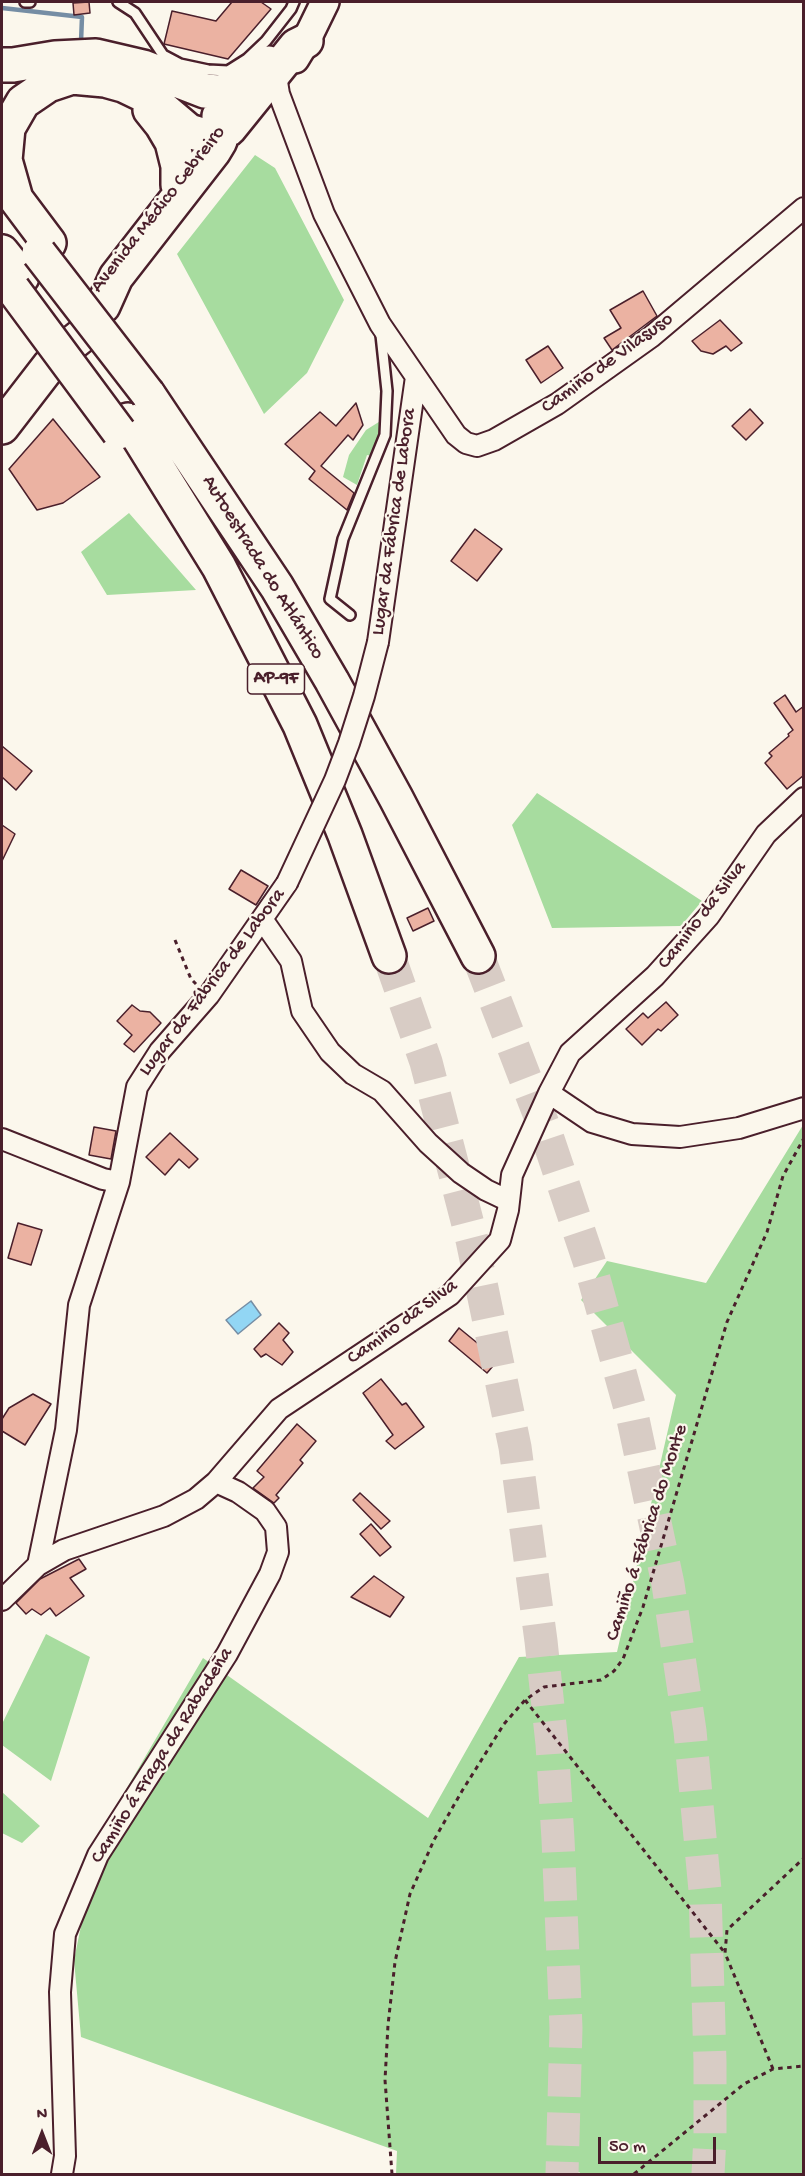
<!DOCTYPE html>
<html>
<head>
<meta charset="utf-8">
<style>
  body { margin:0 }
  #map { position:relative; width:805px; height:2176px; overflow:hidden; background:#fbf7ec; font-family:"Gochi Hand",sans-serif }
  canvas { display:block }
  .frame { position:absolute; inset:0; border:3px solid #4a1f2b; pointer-events:none }
  .north { position:absolute; left:12px; top:2104px; width:60px; height:60px; -webkit-text-stroke:4px #fbf7ec; paint-order:stroke; rotate:0deg; font-size:16px; font-weight:700; line-height:24px; text-align:center; color:#4a1f2b }
  .north::after { content:''; display:block; margin:auto; width:21px; height:27px; background:#4a1f2b; clip-path:polygon(50% 0,100% 100%,50% 72%,0 100%) }
  .scale { position:absolute; left:598px; top:2137px; width:118px; height:27px; box-sizing:border-box; border:3px solid #4a1f2b; border-top:0; padding-left:8px; font-size:18px; line-height:21px; white-space:nowrap; color:#4a1f2b; -webkit-text-stroke:4px #fbf7ec; paint-order:stroke }
</style>
</head>
<body>
<div id="map">
<canvas width="805" height="2176"></canvas>
<div class="frame"></div>
<div class="north">N</div>
<div class="scale">50 m</div>
</div>
<script>
const context = document.querySelector('canvas').getContext('2d');
context.lineJoin = 'round';
function fillPath(path, color) {
  context.fillStyle = color;
  context.fill(path, 'evenodd');
}
function shape(rows) {
  const path = new Path2D();
  for (const r of rows) {
    path.moveTo(r[0], r[1]);
    for (let i = 2; i < r.length; i += 2) path.lineTo(r[i], r[i + 1]);
  }
  return path;
}
function strokePath(path, color, width, dash) {
  context.strokeStyle = color;
  context.lineWidth = width;
  context.lineCap = dash ? 'butt' : 'round';
  context.setLineDash(dash || []);
  context.stroke(path);
}
function drawText(font, color, halo, rows, align = 'center') {
  context.font = font + ' "Gochi Hand",sans-serif';
  context.lineWidth = 4.5;
  context.setLineDash([]);
  context.textBaseline = 'middle';
  context.strokeStyle = halo;
  context.fillStyle = color;
  for (const [text, x, y, turn = 0] of rows) {
    context.save();
    context.translate(x, y);
    context.rotate((+turn || 0) * Math.PI / 180);
    context.textAlign = isNaN(turn) ? turn : align;
    if (halo) context.strokeText(text, 0, 0);
    context.fillText(text, 0, 0);
    context.restore();
  }
}
const green = shape([
  [255,155,275,168,344,300,307,373,264,414,177,254],
  [382,420,381,433,372,456,367,455,357,485,343,477,349,455,366,430],
  [129,513,196,590,107,595,81,552],
  [537,793,702,901,681,926,552,928,512,825],
  [803,1125,803,2174,581,2174,579,2172,576,2174,396,2174,397,2151,81,2037,74,1960,100,1834,203,1658,428,1818,519,1657,617,1652,676,1395,581,1300,607,1261,706,1283],
  [46,1634,90,1657,51,1781,2,1745,2,1724],
  [2,1792,40,1826,22,1843,2,1833]
]);
const water = shape([
  [251,1301,261,1315,238,1334,226,1320,251,1301]
]);
const stream = shape([
  [2,8,82,17,81,42]
]);
const building = shape([
  [89,2,90,13,74,15,73,3,89,2],
  [232,2,261,2,271,9,228,59,164,44,172,11,216,21,232,2],
  [643,291,657,316,612,350,604,338,621,328,610,310,643,291],
  [720,320,742,343,731,351,726,346,713,354,701,351,692,341,720,320],
  [548,346,563,368,541,383,526,360,548,346],
  [356,403,363,425,353,440,348,435,321,466,354,493,347,510,309,479,315,471,285,444,320,412,336,426,356,403],
  [750,409,763,423,746,440,732,426,750,409],
  [53,419,100,477,63,503,37,510,9,469,53,419],
  [475,529,502,549,477,581,451,561,475,529],
  [785,695,796,712,804,706,804,775,787,789,765,763,772,756,769,753,789,736,788,734,793,730,774,703,785,695],
  [2,746,32,771,16,790,2,777,2,746],
  [2,825,15,834,2,861,2,825],
  [241,870,268,886,256,905,229,889,241,870],
  [428,908,434,921,413,931,407,918,428,908],
  [666,1002,678,1015,661,1031,658,1029,642,1045,626,1029,643,1013,648,1018,666,1002],
  [132,1005,140,1011,150,1012,161,1023,134,1052,124,1044,132,1035,117,1021,132,1005],
  [94,1127,116,1131,111,1159,89,1155,94,1127],
  [170,1133,198,1159,189,1168,179,1159,165,1175,146,1157,170,1133],
  [18,1223,42,1230,31,1265,8,1258,18,1223],
  [279,1323,289,1333,283,1340,293,1352,282,1365,266,1354,261,1357,254,1349,279,1323],
  [459,1328,498,1360,487,1373,449,1341,459,1328],
  [381,1379,402,1405,406,1403,424,1427,395,1449,386,1441,393,1435,363,1393,381,1379],
  [33,1394,51,1404,25,1445,2,1431,2,1419,9,1408,33,1394],
  [297,1424,316,1441,300,1460,303,1463,276,1495,279,1498,274,1503,253,1488,264,1477,257,1471,297,1424],
  [360,1493,390,1521,381,1529,353,1500,360,1493],
  [371,1524,391,1547,380,1556,360,1534,371,1524],
  [79,1559,86,1569,70,1578,84,1596,56,1616,50,1608,41,1615,32,1609,26,1614,16,1603,40,1579,79,1559],
  [374,1576,404,1597,390,1617,351,1597,374,1576]
]);
const motorwayTunnel = shape([
  [389,956,426,1062,472,1240,515,1447,541,1641,552,1744,558,1839,566,2028,562,2174],
  [478,956,543,1124,589,1261,633,1419,668,1584,690,1731,705,1890,710,2062,710,2137,708,2174]
]);
const path = shape([
  [175,940,191,979,196,984],
  [525,1700,725,1953],
  [773,2069,725,1953,727,1930,804,1858],
  [392,2174,385,2080,388,2025,395,1962,410,1894,434,1840,462,1791,504,1724,525,1700,544,1687,601,1680,614,1671,623,1659,643,1607,727,1322,767,1232,783,1176,804,1138],
  [634,2174,744,2084,773,2069,804,2066]
]);
const service = shape([
  [25,2,30,2],
  [118,2,135,13,163,55,180,64,208,70,228,71,247,59,266,41,291,9,294,2],
  [350,615,330,599,343,539,385,435,387,391,381,335]
]);
const minor = shape([
  [277,82,279,94,324,214,380,324,456,435,466,443,477,446,494,440,557,404,651,337,804,208],
  [378,642,416,377],
  [262,919,291,961,302,1011,330,1052,353,1074,382,1091,428,1143,461,1173,486,1190,509,1201],
  [549,1093,592,1122,632,1134,680,1137,739,1128,804,1108],
  [2,1139,103,1179,119,1182],
  [38,1565,66,1430,79,1305,119,1182,137,1087,160,1051,209,995,287,883],
  [2,1600,38,1565,64,1550,164,1516,196,1499,216,1482,279,1409,450,1295,500,1240,508,1210,512,1175,549,1093,570,1053,655,976,709,916,766,834,804,798],
  [62,2174,65,2156,60,1992,65,1934,98,1855,227,1654,270,1574,278,1552,276,1527,265,1511,238,1492,216,1482]
]);
const secondary = shape([
  [295,59,306,41,325,2]
]);
const motorway = shape([
  [2,65,13,65,55,58,96,56,143,67,205,91,219,92,236,88,269,63],
  [150,110,162,125,172,142,178,166,178,185],
  [49,243,16,199,5,160,8,128,23,102,48,85,72,77,105,80,123,85,150,98,189,131,202,135,213,134,229,129,296,46,306,41],
  [2,252,22,277],
  [103,306,116,277,214,151,220,141,219,116],
  [148,394,277,587,332,681,396,798,478,956],
  [128,420,219,567,300,725,345,835,389,956],
  [2,427,49,366,65,349,80,337]
]);
const minorBridge = shape([
  [287,883,335,780,349,743,364,696,378,642]
]);
const motorwayBridge = shape([
  [39,253,148,394],
  [13,289,119,432]
]);
const shields = [
  [276,679,57]
];
const shieldNames = [
  ["AP-9F",276,679]
];
const streetNames = [
  ["Avenida Médico Cebreiro",159,210,-52],
  ["Camiño de Vilasuso",608,364,-36],
  ["Lugar da Fábrica de Labora",395,522,-82],
  ["Autoestrada do Atlántico",262,568,58],
  ["Camiño da Silva",703,916,-52],
  ["Lugar da Fábrica de Labora",213,983,-53],
  ["Camiño da Silva",403,1323,-36],
  ["Camiño á Fábrica do Monte",648,1533,-72],
  ["Camiño á Fraga da Rabadeña",163,1756,-58]
];
fillPath(green, '#a7dc9f');
fillPath(water, '#92d6f4');
strokePath(water, '#758da4', 1.5);
strokePath(stream, '#758da4', 4.5);
fillPath(building, '#ebb2a2');
strokePath(building, '#4a1f2b', 1.5);
strokePath(motorwayTunnel, '#d8ccc5', 33, [33, 16]);
strokePath(service, '#4a1f2b', 14);
strokePath(minor, '#4a1f2b', 24);
strokePath(secondary, '#4a1f2b', 32);
strokePath(motorway, '#4a1f2b', 38);
strokePath(path, '#4a1f2b', 3, [4.5, 4.5]);
strokePath(service, '#fbf7ec', 9);
strokePath(minor, '#fbf7ec', 20);
strokePath(secondary, '#fbf7ec', 27);
strokePath(motorway, '#fbf7ec', 33);
strokePath(minorBridge, '#4a1f2b', 24, []);
strokePath(motorwayBridge, '#4a1f2b', 38, []);
strokePath(minorBridge, '#fbf7ec', 20);
strokePath(motorwayBridge, '#fbf7ec', 33);
for (const [x, y, w] of shields) {
  const box = new Path2D();
  box.roundRect(x - w / 2, y - 15, w, 30, 4.5);
  context.fillStyle = '#fbf7ec';
  context.fill(box);
  strokePath(box, '#4a1f2b', 1.5);
}
drawText('bold 18px', '#4a1f2b', null, shieldNames);
drawText('20px', '#4a1f2b', '#fbf7ec', streetNames);
</script>
</body>
</html>
